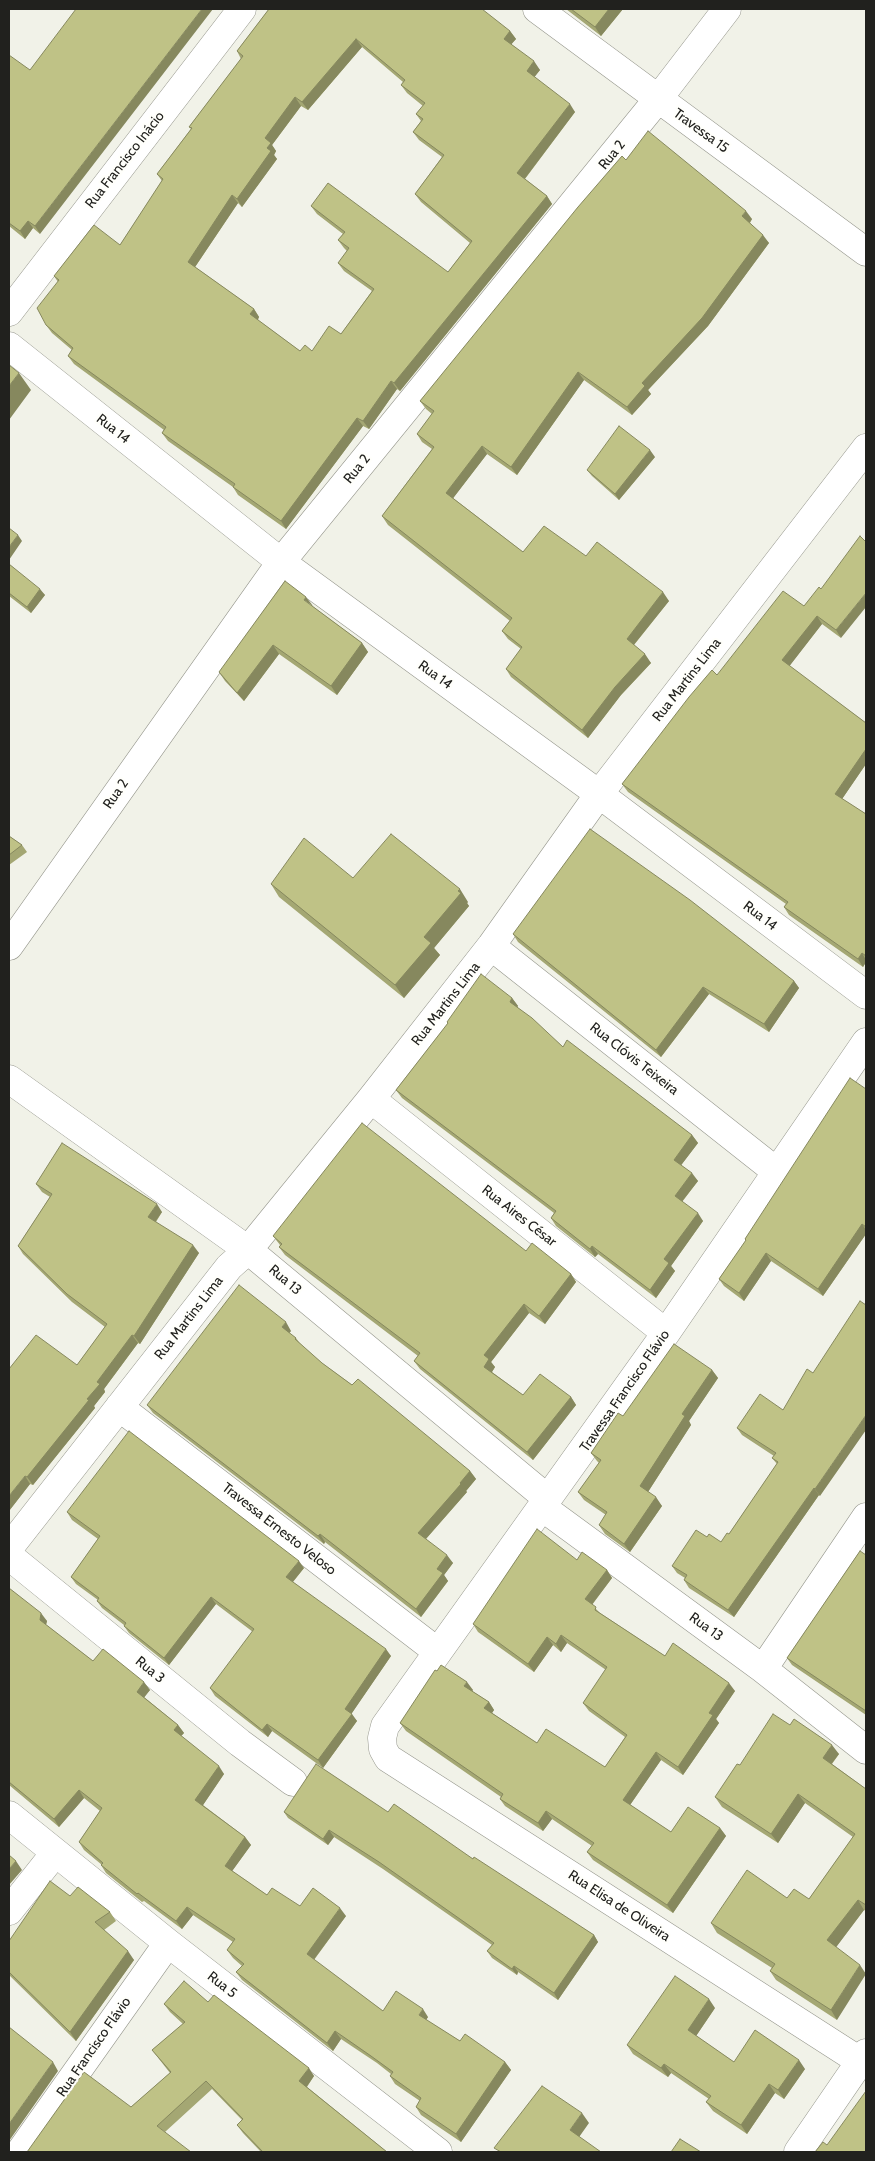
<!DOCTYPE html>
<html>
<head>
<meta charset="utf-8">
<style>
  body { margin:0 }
  #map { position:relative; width:875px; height:2161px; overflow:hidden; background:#f1f2e8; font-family:Cabin,sans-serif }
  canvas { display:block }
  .frame { position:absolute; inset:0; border:10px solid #21211e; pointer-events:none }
</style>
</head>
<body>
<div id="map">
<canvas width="875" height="2161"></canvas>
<div class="frame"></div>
</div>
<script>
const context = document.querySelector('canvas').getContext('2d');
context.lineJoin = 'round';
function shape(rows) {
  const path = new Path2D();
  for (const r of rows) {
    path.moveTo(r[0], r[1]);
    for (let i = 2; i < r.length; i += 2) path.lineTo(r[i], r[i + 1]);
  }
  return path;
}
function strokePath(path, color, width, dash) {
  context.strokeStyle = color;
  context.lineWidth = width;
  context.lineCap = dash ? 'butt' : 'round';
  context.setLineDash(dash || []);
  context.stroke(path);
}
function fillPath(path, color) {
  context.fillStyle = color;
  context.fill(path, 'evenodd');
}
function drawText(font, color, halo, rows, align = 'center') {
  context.font = font + ' Cabin,sans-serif';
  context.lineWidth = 4.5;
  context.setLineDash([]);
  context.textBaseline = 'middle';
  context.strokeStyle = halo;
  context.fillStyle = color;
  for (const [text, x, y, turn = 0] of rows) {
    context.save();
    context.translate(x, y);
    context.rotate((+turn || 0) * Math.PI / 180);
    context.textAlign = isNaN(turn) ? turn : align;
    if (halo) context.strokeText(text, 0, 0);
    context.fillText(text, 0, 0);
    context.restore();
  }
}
const minor = shape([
  [537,9,866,252],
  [9,312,242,9],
  [9,346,281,562,599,794,866,995],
  [9,946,281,562,658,99,727,9],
  [491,946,777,1172],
  [866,1042,666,1333,385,1726,382,1738,383,1749,388,1758,866,2065],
  [9,1079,248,1250,548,1499],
  [371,1099,666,1333],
  [119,1407,438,1652],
  [542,1507,763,1669,866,1750],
  [9,1548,229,1267,248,1250,371,1099,491,946,599,794,866,448],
  [9,1556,240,1743,293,1782],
  [763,1669,866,1517],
  [9,1815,168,1943,438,2152],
  [9,1911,55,1853],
  [20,2152,168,1943],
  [798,2152,866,2053]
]);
const wall = shape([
  [269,9,510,31,516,39,511,44,540,70,534,77,575,112,525,179,547,196,552,204,400,391,397,389,369,429,363,426,286,529,238,495,233,487,168,441,162,433,164,430,74,364,68,356,72,350,52,333,46,325,58,282,54,276,120,245,162,181,157,174,191,129,189,127,241,59,237,51],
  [362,47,403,82,401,85,407,93,423,106,416,114,421,121,413,132,419,140,442,157,415,194,421,202,470,243,448,272,311,206,317,214,343,234,338,240,344,248,347,251,338,263,344,271,372,291,341,334,312,351,300,351,258,320,259,317,254,309,195,267,238,203,242,207,277,159,274,155,276,151,272,145,301,106,308,110],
  [566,9,623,9,601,36],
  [9,55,40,234,33,228,25,239,9,226],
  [626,160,752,219,750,223,769,243,708,326,648,390,651,394,632,415,584,380,517,475,487,454,453,498,523,552,586,556,669,601,634,645,651,663,621,695,588,738,511,677,506,669,521,649,508,639,502,631,510,621,388,525,382,516,432,449,422,442,417,434,432,414,426,409,420,401],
  [655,457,619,500,592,476,587,470],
  [9,564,45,595,31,613,9,596],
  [821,589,841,638,822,624,789,666,866,723,866,764,842,799,866,814,866,962,863,967,789,915,784,907,786,904,628,792,622,784,717,675,804,606],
  [312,606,362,643,368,652,337,695,279,654,244,701,225,681,219,672],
  [9,836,22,845,27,852,9,865],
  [353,878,468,902,467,903,469,906,434,948,440,955,404,998,279,897,271,884],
  [513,934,794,981,799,988,769,1032,709,994,661,1057,518,942],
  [512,998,518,1006,517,1007,563,1047,692,1135,698,1143,681,1165,698,1181,682,1202,703,1221,671,1266,675,1271,656,1298,598,1254,595,1257,556,1226,551,1218,554,1213,402,1098,396,1090],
  [866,1089,866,1234,823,1296,771,1261,744,1301,724,1286,719,1279,746,1241,745,1239],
  [36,1184,162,1212,156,1222,199,1253,140,1344,138,1343,104,1389,105,1392,94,1406,95,1408,33,1485,30,1484,9,1511,77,1365,105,1327,72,1302,23,1254,18,1246,50,1197,42,1192],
  [273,1236,526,1251,571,1274,576,1282,545,1324,529,1313,491,1362,495,1367,492,1372,523,1395,571,1397,576,1405,533,1460,420,1369,414,1361,418,1356,285,1255,279,1247,280,1245],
  [291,1331,289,1333,296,1338,301,1345,322,1363,470,1471,476,1479,466,1491,467,1492,426,1539,453,1563,444,1575,448,1581,421,1617,325,1542,324,1544,153,1413,147,1405],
  [712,1370,718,1378,689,1421,691,1425,648,1492,662,1506,630,1552,605,1534,599,1525,606,1515,584,1500,578,1492,599,1463,597,1461,591,1453,623,1416],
  [813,1373,820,1496,819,1495,734,1617,689,1588,684,1580,685,1578,677,1573,672,1566,707,1537,721,1542,729,1534,777,1464,772,1458,774,1456,742,1435,737,1428,783,1410],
  [67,1512,304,1568,293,1582,391,1656,351,1714,357,1721,323,1768,272,1731,268,1737,215,1696,210,1688,253,1632,216,1604,169,1665,129,1633,124,1626,124,1625,102,1608,97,1601,98,1600,76,1584,71,1577,98,1539,72,1520],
  [866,1555,866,1715,792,1665,787,1658],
  [577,1560,607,1570,612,1578,592,1605,600,1613,665,1656,735,1691,716,1719,719,1723,683,1775,661,1760,630,1805,671,1832,720,1828,726,1836,673,1913,593,1860,587,1852,592,1846,552,1819,543,1831,505,1806,500,1799,501,1797,406,1731,400,1723,437,1671,473,1690,472,1691,489,1702,494,1710,492,1713,537,1743,605,1767,625,1737,589,1711,583,1703,606,1670,567,1643,561,1652,553,1645,534,1672,478,1632,473,1624],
  [9,1588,47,1621,46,1625,93,1661,150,1690,144,1697,178,1725,184,1733,181,1736,224,1774,203,1805,245,1837,251,1845,232,1871,267,1895,300,1906,346,1916,314,1960,383,2011,428,2017,426,2020,460,2041,505,2062,511,2070,461,2142,421,2115,416,2107,420,2101,395,2084,390,2076,391,2074,377,2063,341,2039,333,2051,242,1980,236,1972,242,1966,233,1958,227,1950,233,1942,193,1915,182,1929,144,1901,142,1902,106,1873,101,1865,102,1865,84,1850,79,1842,100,1811,84,1798,59,1827,9,1785],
  [790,1725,839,1754,832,1764,866,1789,866,1911,864,1910,836,1947,837,2020,776,1980,770,1971,772,1968,717,1933,711,1923,787,1898,809,1899,853,1837,805,1803,778,1843,722,1807,715,1797],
  [284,1812,388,1812,473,1859,594,1935,598,1942,558,2000,518,1972,517,1975,492,1958,487,1951,492,1945,383,1869,334,1837,328,1845,288,1818],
  [70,1896,110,1912,116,1921,104,1930,134,1960,76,2041,9,1975,9,1941],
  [208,2002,314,2076,307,2087,387,2152,261,2152,243,2133,237,2125,242,2120,212,2089,165,2132,131,2107,170,2073,152,2050,183,2024,170,2012,164,2004],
  [715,2008,696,2036,734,2062,805,2069,784,2099,775,2093,747,2134,713,2111,706,2102,709,2099,671,2073,668,2077,633,2054,627,2045]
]);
const shadedWall = shape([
  [202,9,213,9,40,234,35,226],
  [609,9,623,9,601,36,595,27],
  [510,31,516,39,509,47,504,39],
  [356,39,362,47,308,110,302,102],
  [534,61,540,70,533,79,527,71],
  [295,97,301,106,272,145,276,151,274,155,277,159,242,207,237,199,267,148,265,138],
  [570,104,575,112,523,181,517,173],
  [232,195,238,203,193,270,188,262],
  [547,196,552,204,400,391,394,383],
  [746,211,752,219,748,225,742,216],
  [28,221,33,228,25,239,20,231],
  [763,235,769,243,708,326,648,390,651,394,632,415,627,407,642,383],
  [254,309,259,317,256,322,250,314],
  [578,372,584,380,517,475,511,467],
  [19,373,31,390,9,420,9,386],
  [391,381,397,389,369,429,363,421],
  [357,418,363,426,286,529,281,521],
  [482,446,487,454,451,501,446,493],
  [650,450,655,457,619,500,615,494],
  [18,535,22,541,9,560,9,547],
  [40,589,45,595,31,613,27,607],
  [663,592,669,601,632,647,627,639],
  [866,593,866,607,841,638,836,630],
  [306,597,313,606,304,600],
  [817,616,822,624,788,668,782,660],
  [362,643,368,652,337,695,331,686],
  [273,645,279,654,244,701,237,693],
  [645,654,651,663,621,695,588,738,582,730,615,687],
  [866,749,866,764,840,802,835,794],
  [460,889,468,902,467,903,469,906,434,948,440,955,404,998,395,985,424,937],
  [862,953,866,960,866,962,863,967,858,959],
  [794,981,799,988,769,1032,764,1024],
  [703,987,709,994,661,1057,656,1050],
  [512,998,518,1006,515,1010,510,1002],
  [692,1135,698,1143,679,1168,674,1160],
  [692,1173,698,1181,680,1204,675,1196],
  [157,1204,162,1212,153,1225,148,1217],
  [698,1213,703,1221,671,1266,675,1271,656,1298,650,1290,664,1259],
  [862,1224,866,1230,866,1234,823,1296,818,1289],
  [193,1245,199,1253,140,1344,134,1336],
  [592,1246,598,1254,595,1257,590,1249],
  [766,1253,771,1261,744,1301,739,1293],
  [571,1274,576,1282,545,1324,539,1316],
  [524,1304,529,1313,491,1362,495,1367,490,1375,484,1367,484,1355],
  [286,1322,291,1331,288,1335,282,1327],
  [132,1335,138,1343,104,1389,105,1392,94,1406,95,1408,33,1485,27,1477,87,1399,97,1382],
  [712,1370,718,1378,689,1421,691,1425,646,1495,640,1486,682,1414],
  [571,1397,576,1405,533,1460,527,1452],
  [866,1415,866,1430,820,1496,815,1489],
  [470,1471,476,1479,466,1491,467,1492,424,1541,418,1533],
  [25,1476,30,1484,9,1511,9,1496],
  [814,1488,819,1495,734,1617,728,1610],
  [656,1497,662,1506,630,1552,624,1544],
  [320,1534,325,1542,324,1544,318,1536],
  [447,1555,453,1563,444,1575,448,1581,421,1617,416,1609,437,1569],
  [299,1561,304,1568,291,1584,286,1577],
  [607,1570,612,1578,590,1607,585,1599],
  [211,1597,216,1604,169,1665,164,1658],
  [41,1613,47,1621,45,1628,40,1620],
  [561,1635,567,1643,561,1652,556,1644],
  [547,1637,553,1645,534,1672,528,1664],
  [386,1649,391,1656,350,1716,345,1709],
  [144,1682,150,1690,143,1699,137,1692],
  [467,1682,473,1690,470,1694,464,1686],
  [729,1683,735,1691,716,1719,719,1723,683,1775,678,1767,709,1713],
  [489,1702,494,1710,490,1716,484,1708],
  [352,1714,357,1721,323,1768,318,1760],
  [267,1724,272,1731,268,1737,262,1730],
  [178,1725,184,1733,179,1738,174,1730],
  [832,1745,839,1754,829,1767,823,1758],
  [656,1752,661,1760,628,1808,623,1800],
  [219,1766,224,1774,201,1808,195,1800],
  [79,1790,84,1798,59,1827,54,1819],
  [798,1794,805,1803,778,1843,771,1834],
  [546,1811,552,1819,543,1831,538,1823],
  [720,1828,726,1836,673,1913,667,1905],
  [329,1830,334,1837,328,1845,323,1839],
  [245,1837,251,1845,230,1874,225,1866],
  [16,1861,22,1870,9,1885,9,1869],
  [858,1900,864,1910,834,1950,827,1940],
  [187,1907,193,1915,182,1929,176,1921],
  [340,1908,346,1916,312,1962,307,1954],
  [594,1935,598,1942,558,2000,554,1993],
  [128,1951,134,1960,76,2041,70,2032],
  [860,1965,866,1974,837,2020,831,2010],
  [514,1966,518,1972,517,1975,512,1969],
  [709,1999,715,2008,694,2039,688,2030],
  [423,2009,428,2017,424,2023,419,2015],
  [335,2031,341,2039,333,2051,327,2043],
  [799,2060,805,2069,784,2099,778,2090],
  [53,2062,58,2071,9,2141,9,2124],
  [505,2062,511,2070,461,2142,456,2134],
  [664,2064,671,2073,668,2077,661,2068],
  [309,2068,314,2076,305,2089,299,2081],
  [769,2084,775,2093,747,2134,741,2125],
  [582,2113,589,2123,577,2140,570,2130]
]);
const building = shape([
  [76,9,202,9,35,226,28,221,20,231,9,223,9,55,30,70,76,9],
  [269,9,482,9,510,31,504,39,534,61,527,71,570,104,517,173,547,196,394,383,391,381,363,421,357,418,281,521,233,487,235,484,162,433,166,427,68,356,73,348,46,325,37,308,59,280,54,276,94,225,120,245,163,179,157,174,192,128,189,127,243,56,237,51,269,9],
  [356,39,405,80,401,85,425,103,416,114,423,119,413,132,444,155,415,194,472,241,448,272,328,183,311,206,345,232,338,240,349,248,338,263,374,289,341,334,329,326,312,351,305,345,300,351,250,314,254,309,188,262,232,195,237,199,271,151,267,148,271,143,265,138,295,97,302,102,356,39],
  [571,9,609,9,595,27,571,9],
  [648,131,746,211,742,216,763,235,702,318,642,383,645,386,627,407,578,372,511,467,482,446,446,493,523,552,544,526,586,556,597,542,663,592,627,639,645,654,615,687,582,730,506,669,522,647,502,631,512,618,382,516,434,447,417,434,434,411,420,401,578,207,622,156,626,160,648,131],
  [9,365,19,373,9,386,9,365],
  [619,426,650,450,615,494,587,470,619,426],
  [9,528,18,535,9,547,9,528],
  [860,536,866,542,866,593,836,630,817,616,782,660,866,723,866,749,835,794,866,814,866,956,862,953,858,959,784,907,788,902,622,784,689,697,712,670,717,675,783,591,804,606,819,587,821,589,860,536],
  [9,564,40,589,27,607,9,593,9,564],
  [285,581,306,597,304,600,362,643,331,686,273,645,237,693,219,672,285,581],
  [590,829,690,900,794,981,764,1024,703,987,656,1050,513,934,590,829],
  [391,834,460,889,458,891,461,893,424,937,431,943,395,985,271,884,304,838,353,878,391,834],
  [9,836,22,845,9,855,9,836],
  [481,974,512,998,510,1002,532,1018,563,1047,567,1040,692,1135,674,1160,692,1173,675,1196,698,1213,664,1259,669,1263,650,1290,592,1246,590,1249,551,1218,556,1211,396,1090,448,1023,447,1022,481,974],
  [850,1078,866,1089,866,1227,862,1224,818,1289,766,1253,739,1293,719,1279,746,1240,745,1239,850,1078],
  [362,1123,526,1251,532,1243,571,1274,539,1316,524,1304,484,1355,489,1359,484,1367,523,1395,540,1374,571,1397,527,1452,414,1361,420,1353,279,1247,282,1244,273,1236,362,1123],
  [62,1143,157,1204,148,1217,193,1245,134,1336,132,1335,97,1382,100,1384,87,1399,89,1400,27,1477,25,1476,9,1496,9,1369,36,1335,77,1365,107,1324,67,1294,18,1246,52,1194,36,1184,62,1143],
  [239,1285,286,1322,282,1327,296,1338,295,1339,322,1363,352,1385,358,1379,470,1471,460,1483,461,1484,418,1533,447,1555,437,1569,443,1573,416,1609,320,1534,318,1536,147,1405,239,1285],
  [860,1301,866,1305,866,1415,815,1489,814,1488,728,1610,684,1580,687,1575,672,1566,696,1530,707,1537,709,1534,721,1542,727,1533,729,1534,778,1462,772,1458,776,1453,737,1428,760,1394,783,1410,807,1369,813,1373,860,1301],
  [674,1344,712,1370,682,1414,685,1416,640,1486,656,1497,624,1544,599,1525,607,1512,578,1492,601,1460,591,1453,618,1413,623,1416,674,1344],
  [129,1431,299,1561,286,1577,386,1649,345,1709,352,1714,318,1760,267,1724,262,1730,210,1688,254,1629,211,1597,164,1658,124,1626,126,1623,97,1601,99,1598,71,1577,100,1536,67,1512,129,1431],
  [537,1529,577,1560,582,1552,607,1570,585,1599,596,1607,595,1610,665,1656,673,1643,729,1683,709,1713,713,1715,678,1767,656,1752,623,1800,671,1832,688,1807,720,1828,667,1905,587,1852,594,1843,546,1811,538,1823,500,1799,503,1794,400,1723,435,1670,437,1671,441,1665,467,1682,464,1686,489,1702,484,1708,537,1743,546,1729,605,1767,627,1735,583,1703,607,1667,561,1635,556,1644,547,1637,528,1664,473,1624,537,1529],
  [860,1551,866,1555,866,1711,787,1658,860,1551],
  [9,1588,41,1613,40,1620,93,1661,103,1649,144,1682,137,1692,178,1725,174,1730,219,1766,195,1800,245,1837,225,1866,267,1895,272,1888,300,1906,313,1888,340,1908,307,1954,383,2011,396,1991,423,2009,419,2015,460,2041,465,2034,505,2062,456,2134,416,2107,421,2098,390,2076,393,2072,371,2056,335,2031,327,2043,236,1972,244,1964,227,1950,235,1939,187,1907,176,1921,138,1893,137,1894,101,1865,103,1863,79,1842,102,1808,79,1790,54,1819,9,1782,9,1588],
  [773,1714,790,1725,794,1719,832,1745,823,1758,866,1789,866,1905,858,1900,827,1940,860,1965,831,2010,770,1971,775,1964,711,1923,747,1870,787,1898,794,1889,809,1899,855,1834,798,1794,771,1834,715,1797,737,1764,740,1765,773,1714],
  [316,1764,388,1812,394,1804,473,1859,474,1857,594,1935,554,1993,514,1966,512,1969,487,1951,494,1943,379,1862,329,1830,323,1839,284,1812,316,1764],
  [9,1855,16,1861,9,1869,9,1855],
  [50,1881,70,1896,78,1887,110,1912,95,1922,128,1951,70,2032,9,1972,9,1941,50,1881],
  [675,1976,709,1999,688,2030,734,2062,755,2030,799,2060,778,2090,769,2084,741,2125,706,2102,711,2096,664,2064,661,2068,627,2045,675,1976],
  [184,1981,208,2002,214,1995,309,2068,299,2081,387,2152,263,2152,237,2125,243,2119,206,2081,157,2126,191,2152,27,2152,84,2072,131,2107,171,2072,152,2050,185,2022,164,2004,184,1981],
  [9,2027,53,2062,9,2124,9,2027],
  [542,2086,582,2113,570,2130,601,2152,501,2152,494,2148,542,2086],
  [866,2091,866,2152,815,2152,823,2142,827,2145,866,2091],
  [680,2139,701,2152,671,2152,680,2139]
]);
const streetNames = [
  ["Travessa 15",701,131,36],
  ["Rua 2",612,155,-51],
  ["Rua Francisco Inácio",125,160,-52],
  ["Rua 14",113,429,38],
  ["Rua 2",357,469,-51],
  ["Rua 14",435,675,36],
  ["Rua Martins Lima",687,680,-52],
  ["Rua 2",116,794,-55],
  ["Rua 14",760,916,37],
  ["Rua Martins Lima",446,1004,-52],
  ["Rua Clóvis Teixeira",634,1059,38],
  ["Rua Aires César",519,1216,38],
  ["Rua 13",285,1280,40],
  ["Rua Martins Lima",189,1318,-52],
  ["Travessa Francisco Flávio",625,1391,-55],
  ["Travessa Ernesto Veloso",279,1529,38],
  ["Rua 13",706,1627,36],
  ["Rua 3",150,1670,39],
  ["Rua Elisa de Oliveira",619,1906,33],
  ["Rua 5",222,1985,38],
  ["Rua Francisco Flávio",94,2047,-55]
];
strokePath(minor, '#95968c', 29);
strokePath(minor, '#fff', 28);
fillPath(wall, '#a4a773');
fillPath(shadedWall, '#86885e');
fillPath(building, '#bfc286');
strokePath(building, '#86885e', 1);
drawText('14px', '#21211e', '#fffffb', streetNames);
</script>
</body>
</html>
